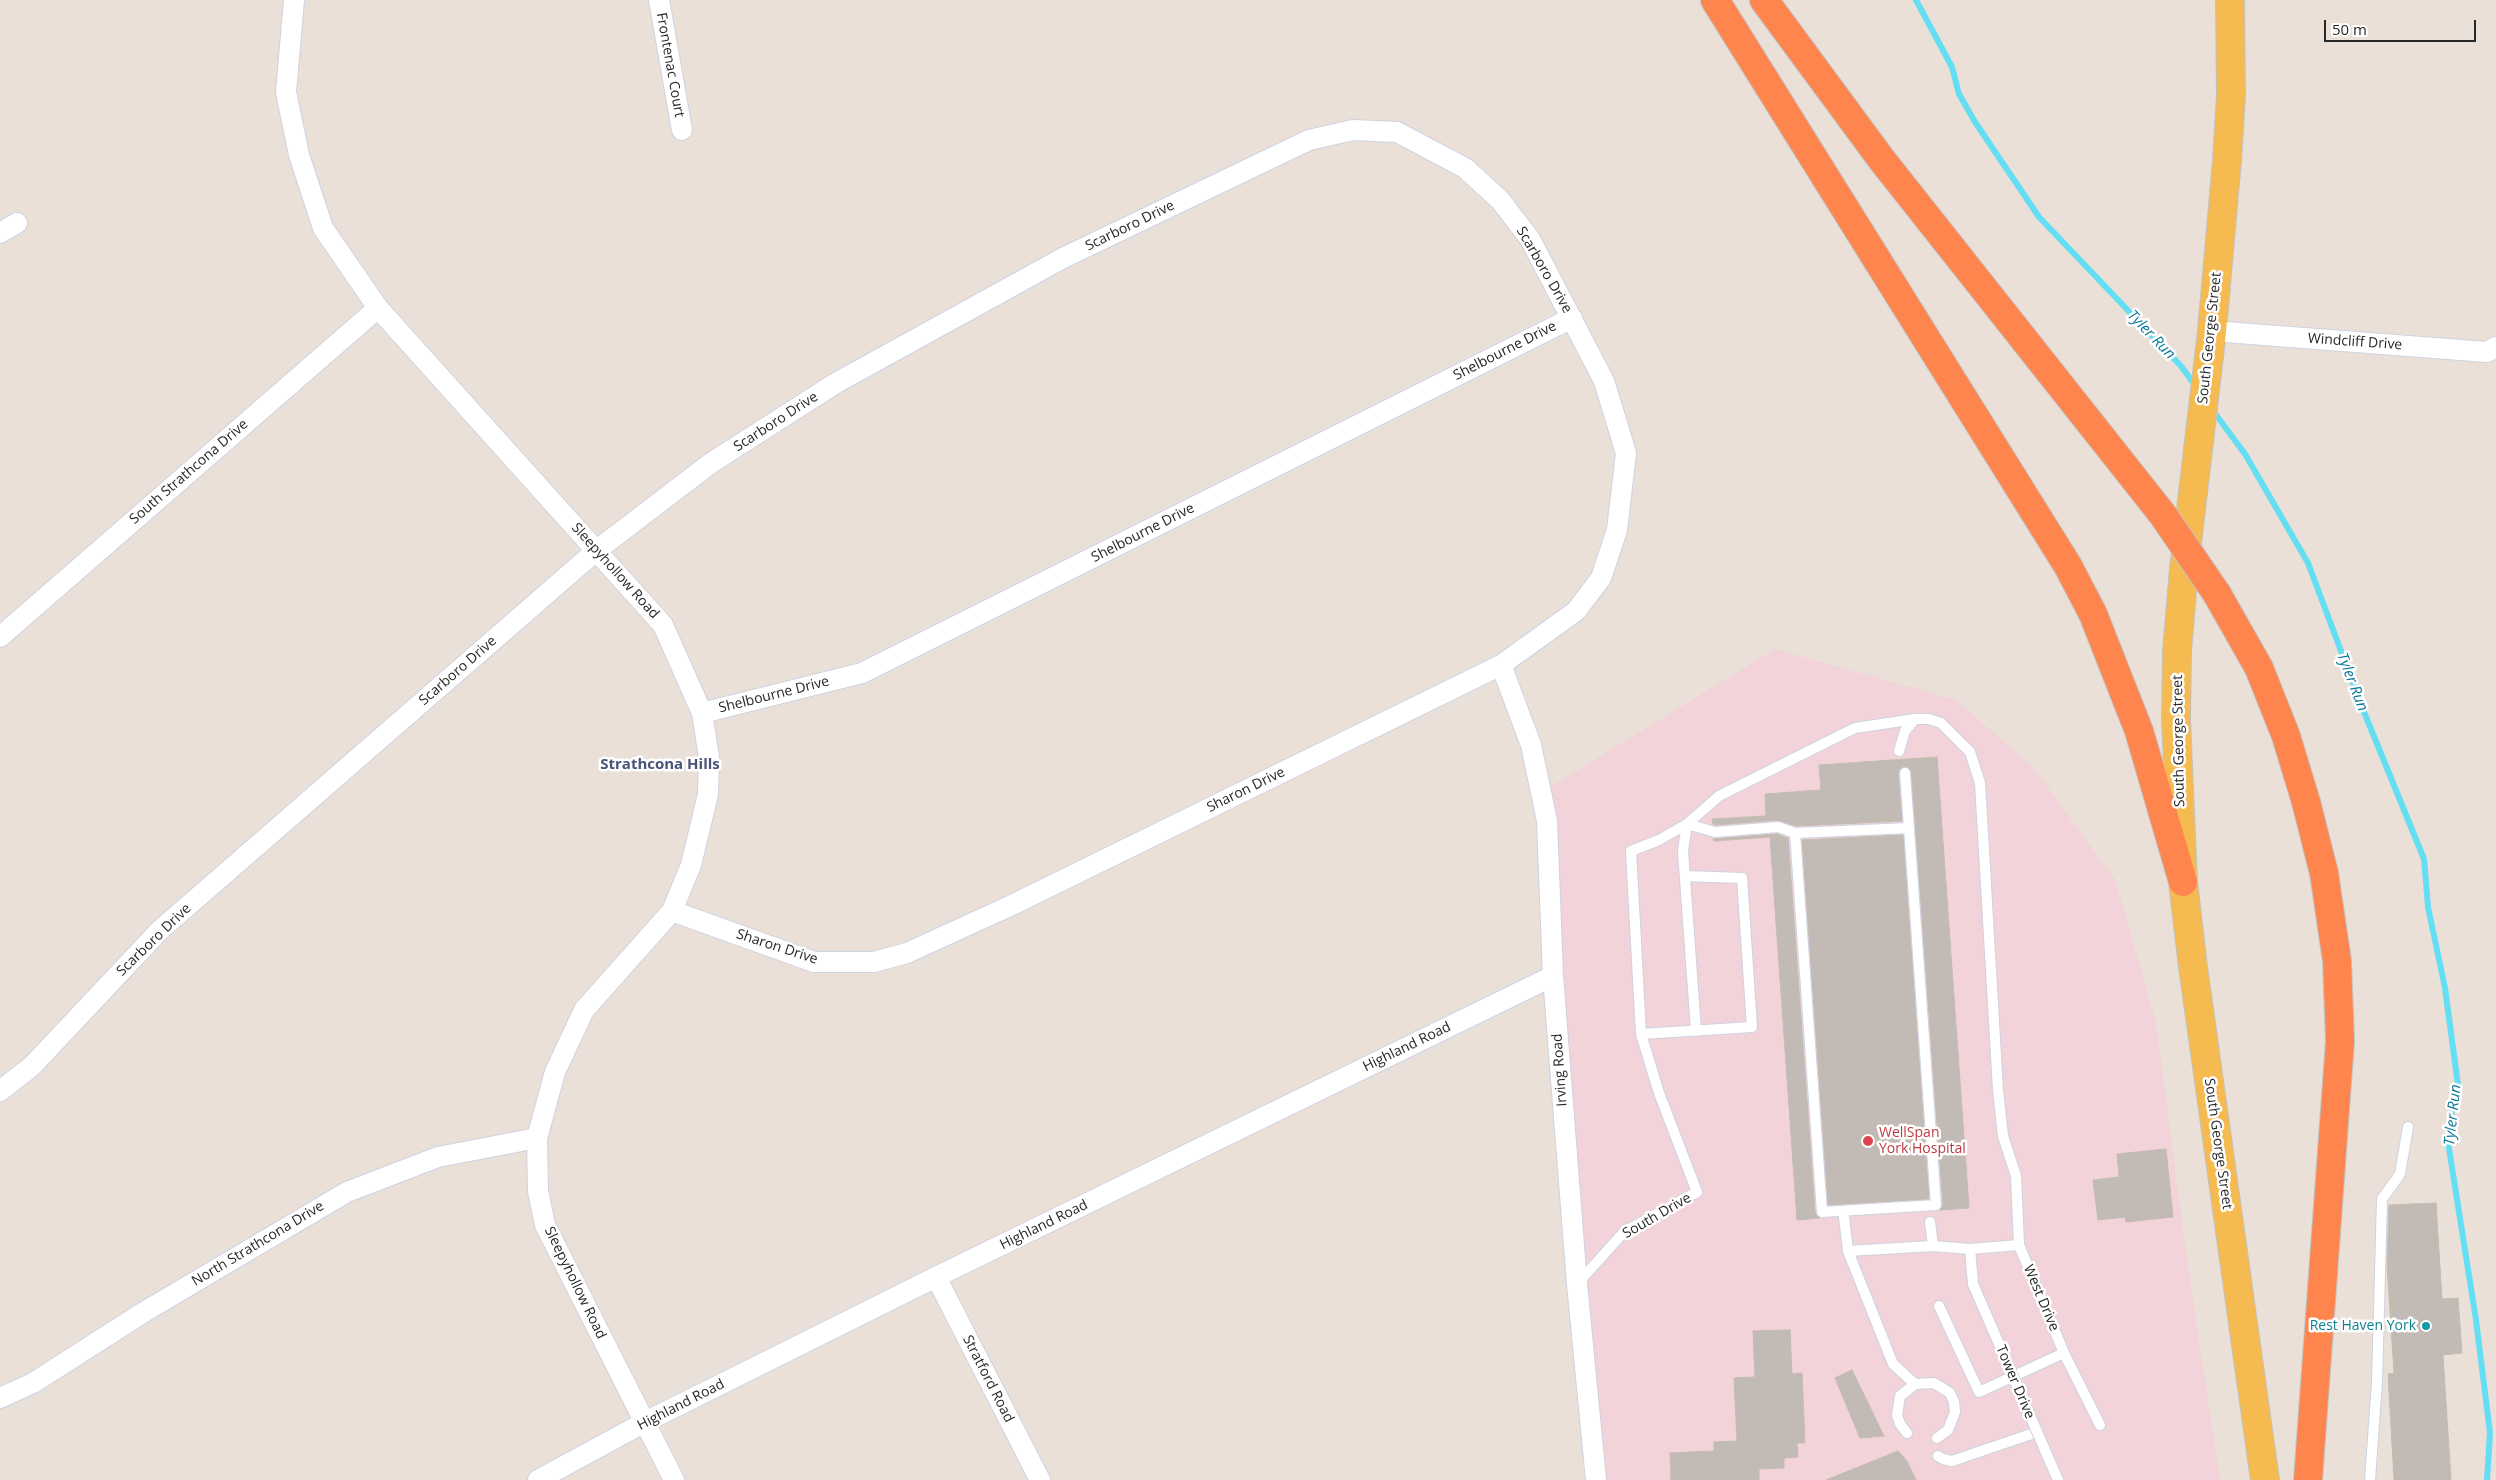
<!DOCTYPE html>
<html>
<head>
<meta charset="utf-8">
<style>
  body { margin:0 }
  #map { position:relative; width:2496px; height:1480px; overflow:hidden; background:#eae0d7; font-family:"Open Sans",sans-serif }
  canvas { display:block }
  .scale { position:absolute; left:2324px; top:20px; width:152px; height:22px; box-sizing:border-box; border:2px solid #272727; border-top:0; padding-left:6px; font-size:15px; line-height:18px; white-space:nowrap; color:#272727; -webkit-text-stroke:4px #fff; paint-order:stroke }
</style>
</head>
<body>
<div id="map">
<canvas width="2496" height="1480"></canvas>
<div class="scale">50 m</div>
</div>
<script>
const context = document.querySelector('canvas').getContext('2d');
context.lineJoin = 'round';
function fillPath(path, color) {
  context.fillStyle = color;
  context.fill(path, 'evenodd');
}
function shape(rows) {
  const path = new Path2D();
  for (const r of rows) {
    path.moveTo(r[0], r[1]);
    for (let i = 2; i < r.length; i += 2) path.lineTo(r[i], r[i + 1]);
  }
  return path;
}
function strokePath(path, color, width, dash) {
  context.strokeStyle = color;
  context.lineWidth = width;
  context.lineCap = dash ? 'butt' : 'round';
  context.setLineDash(dash || []);
  context.stroke(path);
}
function drawText(font, color, halo, rows, align = 'center') {
  context.font = font + ' "Open Sans",sans-serif';
  context.lineWidth = 5;
  context.setLineDash([]);
  context.textBaseline = 'middle';
  context.strokeStyle = halo;
  context.fillStyle = color;
  for (const [text, x, y, turn = 0] of rows) {
    context.save();
    context.translate(x, y);
    context.rotate((+turn || 0) * Math.PI / 180);
    context.textAlign = isNaN(turn) ? turn : align;
    if (halo) context.strokeText(text, 0, 0);
    context.fillText(text, 0, 0);
    context.restore();
  }
}
const medical = shape([
  [1775,649,1956,700,2033,767,2116,881,2156,1022,2187,1259,2220,1480,1596,1480,1537,795]
]);
const stream = shape([
  [1916,0,1952,67,1959,94,1975,122,2039,217,2181,366,2197,388],
  [2211,408,2245,454,2308,563,2362,707,2424,859,2428,907,2445,988,2458,1085,2452,1109,2448,1142,2476,1320,2490,1433,2487,1480]
]);
const building = shape([
  [1937,757,1969,1208,1940,1210,1943,1205,1911,770,1904,766,1898,773,1902,821,1796,826,1777,820,1716,825,1713,824,1712,819,1766,816,1765,794,1821,790,1819,765,1937,757],
  [1777,834,1788,838,1815,1212,1820,1218,1797,1220,1770,837,1714,841,1713,839,1777,834],
  [1903,835,1929,1199,1828,1205,1802,840,1903,835],
  [2166,1149,2173,1217,2126,1222,2125,1217,2098,1220,2093,1180,2119,1177,2117,1154,2166,1149],
  [2436,1203,2442,1299,2458,1298,2462,1353,2443,1355,2451,1480,2394,1480,2388,1374,2394,1373,2387,1265,2389,1205,2436,1203],
  [1790,1330,1792,1374,1802,1373,1805,1443,1797,1443,1798,1457,1784,1458,1784,1468,1759,1469,1759,1480,1671,1480,1670,1453,1714,1451,1714,1442,1737,1441,1734,1378,1755,1377,1753,1331,1790,1330],
  [1852,1370,1884,1436,1860,1438,1835,1378,1852,1370],
  [1898,1451,1907,1461,1916,1480,1826,1480,1898,1451]
]);
const service = shape([
  [1899,751,1905,731,1915,719,1929,719,1941,723,1970,752,1980,783,1998,1090,2003,1136,2016,1176,2019,1245],
  [1905,773,1909,828],
  [1696,1031,1683,851,1687,824,1719,796,1855,728,1915,719],
  [1641,1034,1631,851,1659,840,1687,824,1715,832,1778,827,1795,833,1909,828,1936,1205,1822,1212,1795,833],
  [1844,1217,1848,1251,1893,1364,1915,1384],
  [1933,1246,1970,1249],
  [1848,1251,1933,1246,1930,1222],
  [1578,1283,1624,1232,1697,1192,1659,1093,1641,1034,1752,1027,1742,878,1685,876],
  [1973,1284,1970,1249,2019,1245,2064,1353,2100,1425],
  [1939,1306,1979,1392,2064,1353],
  [1907,1433,1900,1424,1897,1415,1900,1396,1915,1384,1934,1383,1950,1393,1954,1402,1955,1412,1948,1430,1937,1438],
  [1938,1456,1943,1459,1952,1461,2037,1432],
  [2370,1480,2377,1382,2382,1199,2400,1174,2408,1127]
]);
const minor = shape([
  [294,0,286,92,299,155,323,228,378,308,663,625,702,713,709,757,708,794,691,865,672,911,584,1010,555,1072,537,1138,538,1191,545,1225,674,1480],
  [659,0,682,130],
  [0,233,17,223],
  [2212,331,2487,352,2496,347],
  [0,637,378,308],
  [1501,665,1531,745,1547,821,1553,976,1577,1284,1596,1480],
  [702,713,862,673,1572,318],
  [0,1091,32,1066,159,931,597,550,711,463,836,383,1063,258,1309,140,1353,130,1397,132,1465,168,1500,200,1530,239,1604,381,1626,453,1617,530,1601,578,1576,611,1501,665,1012,905,907,953,874,962,814,962,672,911],
  [936,1277,1040,1480],
  [0,1398,33,1383,144,1312,347,1192,438,1157,537,1138],
  [538,1480,645,1422,936,1277,1553,976]
]);
const primary = shape([
  [2230,0,2231,95,2227,160,2212,331,2184,569,2177,651,2176,719,2183,882,2193,967,2265,1480]
]);
const motorway = shape([
  [1715,0,2068,566,2093,614,2139,731,2183,882],
  [1764,0,1882,160,2163,515],
  [2217,594,2259,668,2286,736,2306,802,2324,873,2337,961,2340,1041,2308,1480]
]);
const serviceBridge = shape([
  [1973,1284,2058,1480]
]);
const motorwayBridge = shape([
  [2163,515,2217,594]
]);
const markers = [
  [1868,1141,6,"#e0444e"],
  [2426,1326,5,"#0f9aa8"]
];
const streetNames = [
  ["Frontenac Court",670,65,80],
  ["Scarboro Drive",1130,226,-26],
  ["Scarboro Drive",1544,270,60],
  ["South George Street",2210,338,-84],
  ["Windcliff Drive",2355,342,4],
  ["Shelbourne Drive",1505,351,-27],
  ["Scarboro Drive",776,422,-33],
  ["South Strathcona Drive",189,472,-41],
  ["Shelbourne Drive",1143,533,-27],
  ["Sleepyhollow Road",615,571,48],
  ["Scarboro Drive",458,671,-41],
  ["Shelbourne Drive",774,695,-14],
  ["South George Street",2179,741,-91],
  ["Sharon Drive",1246,790,-26],
  ["Scarboro Drive",154,940,-44],
  ["Sharon Drive",777,947,18],
  ["Highland Road",1407,1047,-26],
  ["Irving Road",1560,1070,-94],
  ["South George Street",2218,1144,82],
  ["South Drive",1657,1216,-30],
  ["Highland Road",1044,1225,-26],
  ["North Strathcona Drive",258,1244,-31],
  ["Sleepyhollow Road",575,1283,64],
  ["West Drive",2041,1298,67],
  ["Stratford Road",988,1379,63],
  ["Tower Drive",2015,1382,67],
  ["Highland Road",681,1405,-27]
];
const healthNames = [
  ["WellSpan",1879,1133],
  ["York Hospital",1879,1149]
];
const cultureNames = [
  ["Rest Haven York",2416,1326]
];
const waterNames = [
  ["Tyler Run",2151,335,46],
  ["Tyler Run",2352,682,69],
  ["Tyler Run",2453,1115,-84]
];
const neighbourhoodNames = [
  ["Strathcona Hills",660,765]
];
fillPath(medical, '#f2d3d9');
strokePath(stream, '#64def2', 6);
fillPath(building, '#c2bab4');
strokePath(building, '#c5bcb1', 1);
strokePath(service, '#cdd3e1', 12);
strokePath(minor, '#cdd3e1', 22);
strokePath(primary, '#c3c3c3', 30);
strokePath(motorway, '#c3c3c3', 30);
strokePath(service, '#fff', 10);
strokePath(minor, '#fff', 20);
strokePath(primary, '#f5bb51', 28);
strokePath(motorway, '#ff854e', 28);
strokePath(serviceBridge, '#cdd3e1', 12, []);
strokePath(motorwayBridge, '#c3c3c3', 30, []);
strokePath(serviceBridge, '#fff', 10);
strokePath(motorwayBridge, '#ff854e', 28);
for (const [x, y, r, color] of markers) {
  const dot = new Path2D();
  dot.arc(x, y, r, 0, 2 * Math.PI);
  context.fillStyle = color;
  context.fill(dot);
  strokePath(dot, '#fff', 2);
}
drawText('14px', '#272727', '#fff', streetNames);
drawText('14px', '#be3a42', '#fff', healthNames, 'left');
drawText('14px', '#0d838f', '#fff', cultureNames, 'right');
drawText('italic 15px', '#087999', '#fff', waterNames);
drawText('bold 15px', '#465578', '#fff', neighbourhoodNames);
</script>
</body>
</html>
